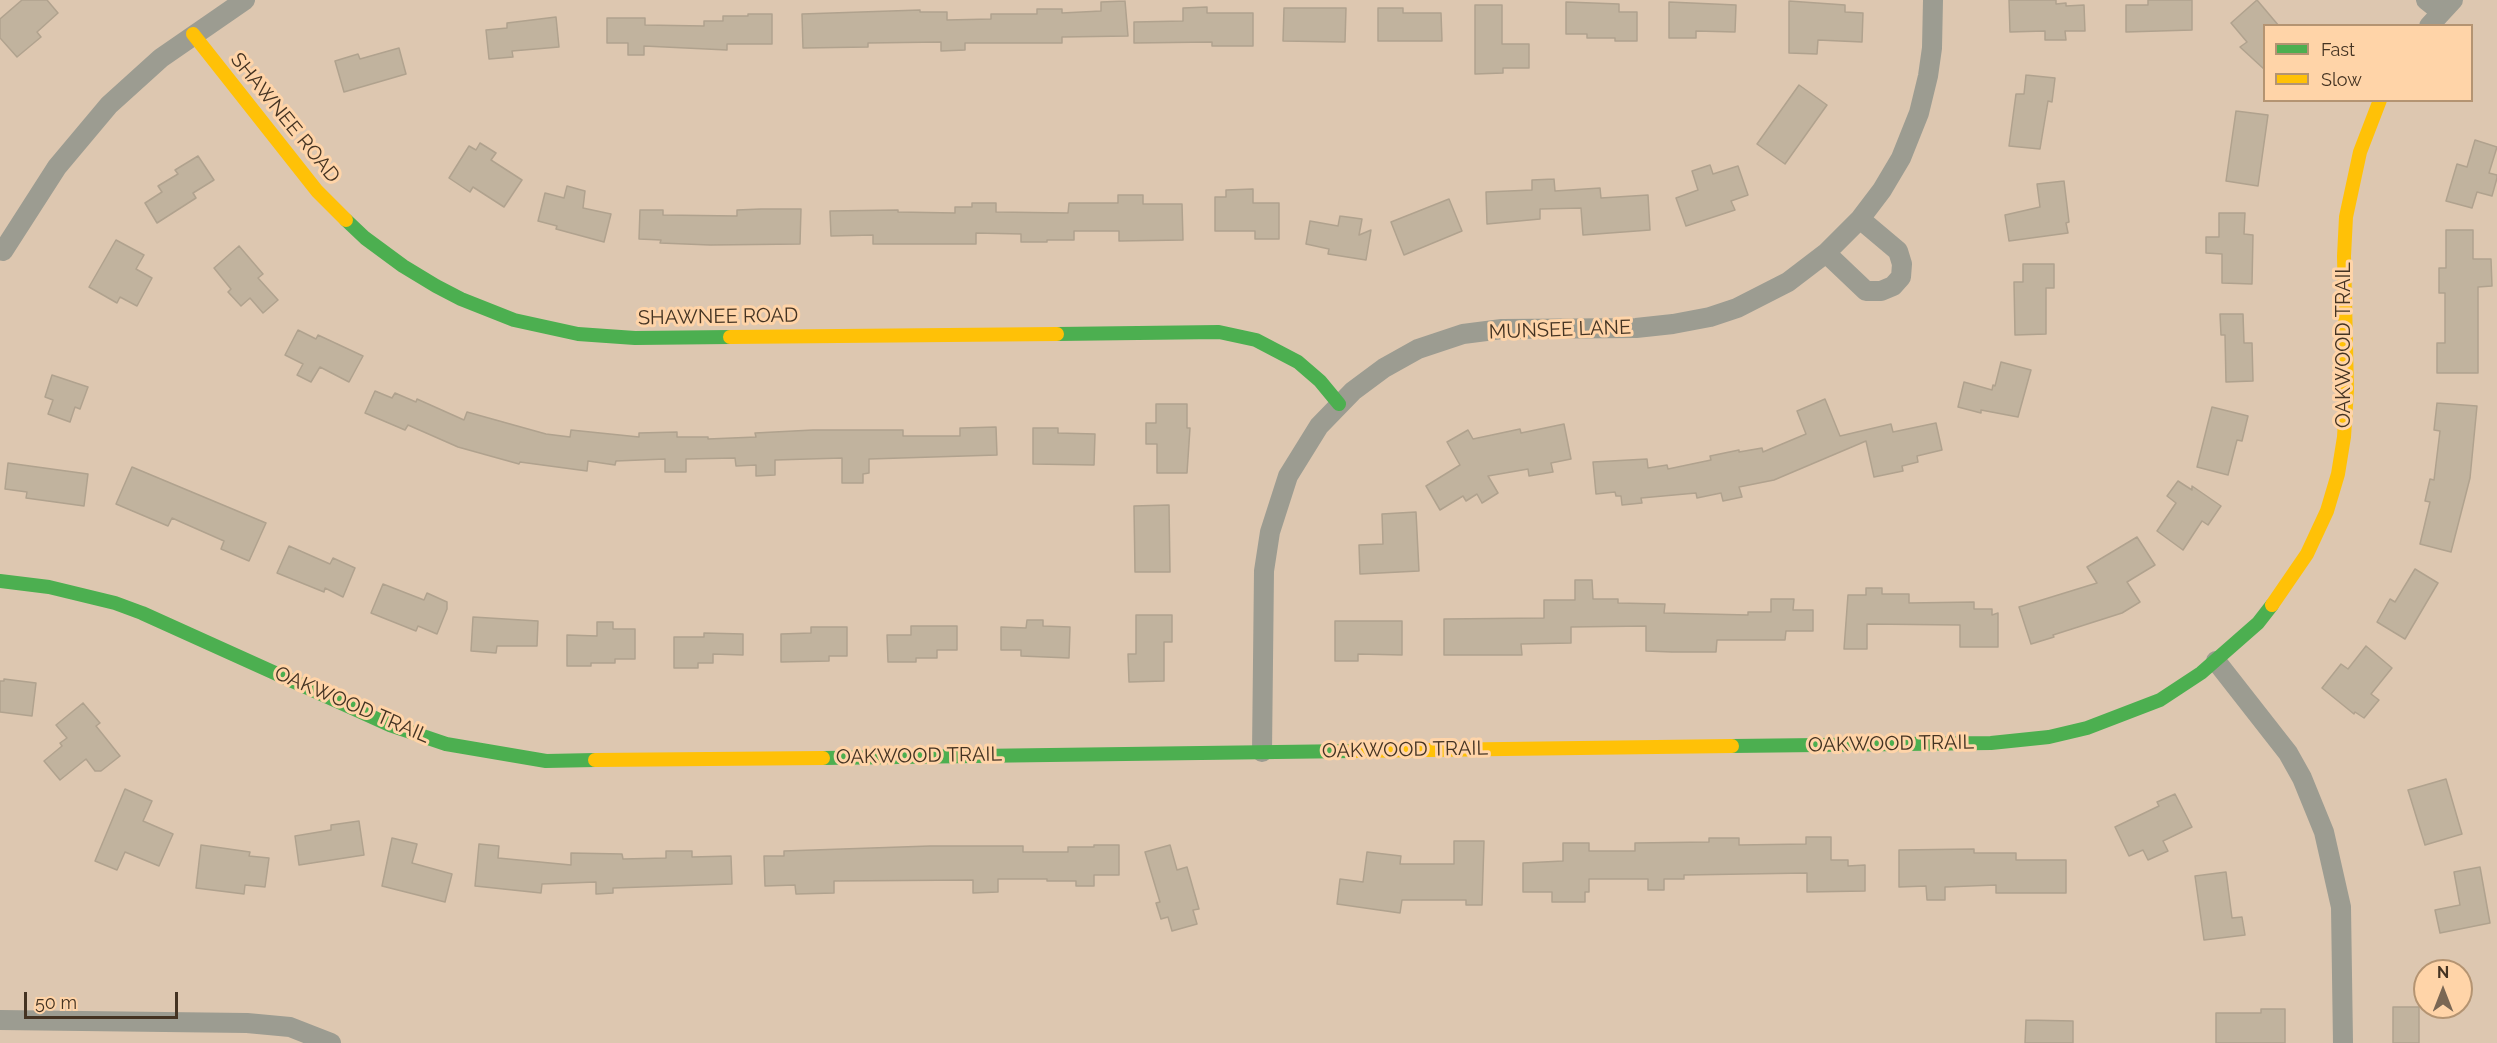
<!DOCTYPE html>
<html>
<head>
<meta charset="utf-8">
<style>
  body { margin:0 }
  #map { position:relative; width:2497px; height:1043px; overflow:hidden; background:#ddc7b0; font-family:Raleway,sans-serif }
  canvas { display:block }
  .legend { position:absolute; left:2263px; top:24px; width:210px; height:78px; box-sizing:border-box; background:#ffd4a8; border:2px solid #b49472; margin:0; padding:8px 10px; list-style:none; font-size:18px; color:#432 }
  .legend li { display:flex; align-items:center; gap:12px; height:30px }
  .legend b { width:30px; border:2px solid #b49472 }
  .north { position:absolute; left:2413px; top:959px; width:60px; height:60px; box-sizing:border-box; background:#ffd4a8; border:2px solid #b49472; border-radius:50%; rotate:0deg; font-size:16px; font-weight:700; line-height:24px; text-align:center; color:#432 }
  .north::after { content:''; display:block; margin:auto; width:21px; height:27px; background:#7a6754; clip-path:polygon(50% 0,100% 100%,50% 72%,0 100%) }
  .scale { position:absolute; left:24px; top:992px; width:154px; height:27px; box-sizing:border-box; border:3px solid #432; border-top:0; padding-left:8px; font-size:18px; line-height:21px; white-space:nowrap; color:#432; -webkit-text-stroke:4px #ffd4a8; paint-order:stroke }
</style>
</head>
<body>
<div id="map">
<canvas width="2497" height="1043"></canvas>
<ul class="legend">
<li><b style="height:8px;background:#4caf50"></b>Fast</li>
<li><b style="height:8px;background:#ffc107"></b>Slow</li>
</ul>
<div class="north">N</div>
<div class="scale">50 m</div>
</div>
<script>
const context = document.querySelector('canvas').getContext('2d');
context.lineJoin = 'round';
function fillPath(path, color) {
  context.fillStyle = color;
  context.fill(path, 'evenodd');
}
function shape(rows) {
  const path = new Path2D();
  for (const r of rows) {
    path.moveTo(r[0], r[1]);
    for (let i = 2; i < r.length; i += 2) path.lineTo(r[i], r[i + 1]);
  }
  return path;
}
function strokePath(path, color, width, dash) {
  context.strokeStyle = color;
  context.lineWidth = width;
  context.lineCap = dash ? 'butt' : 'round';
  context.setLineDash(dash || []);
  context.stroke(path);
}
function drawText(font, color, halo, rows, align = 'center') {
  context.font = font + ' Raleway,sans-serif';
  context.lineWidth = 6;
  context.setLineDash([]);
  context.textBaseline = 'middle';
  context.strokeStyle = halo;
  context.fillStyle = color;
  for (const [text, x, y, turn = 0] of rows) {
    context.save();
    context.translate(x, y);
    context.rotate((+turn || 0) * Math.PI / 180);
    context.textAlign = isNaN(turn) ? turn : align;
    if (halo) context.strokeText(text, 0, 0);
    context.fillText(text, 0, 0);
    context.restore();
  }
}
const building = shape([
  [22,0,47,0,58,13,37,32,41,37,17,57,0,38,0,19,22,0],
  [2009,0,2056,0,2056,4,2066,3,2066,6,2084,5,2085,31,2065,31,2066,40,2045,40,2045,31,2010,32,2009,0],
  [2148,0,2192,0,2192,30,2126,32,2126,5,2148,5,2148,0],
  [2257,0,2279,26,2265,26,2265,70,2240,47,2247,42,2231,23,2257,0],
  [1125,1,1128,36,1062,37,1062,43,965,43,965,50,941,51,941,42,868,43,868,47,803,48,802,14,920,10,920,12,947,12,947,20,991,19,991,14,1037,14,1037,9,1062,9,1062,13,1101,11,1101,2,1125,1],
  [1789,1,1845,5,1845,12,1863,13,1862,42,1818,40,1817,54,1789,53,1789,1],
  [1566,2,1619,4,1619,12,1637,12,1637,41,1615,41,1615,38,1587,38,1587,34,1566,34,1566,2],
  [1669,2,1736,5,1735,32,1696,31,1696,38,1669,38,1669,2],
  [1475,5,1502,5,1502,44,1529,44,1529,68,1503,68,1503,73,1475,74,1475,5],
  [1207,7,1207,13,1253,13,1253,46,1212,46,1212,42,1134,43,1134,22,1183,21,1183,8,1207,7],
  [1284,8,1346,8,1345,42,1283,41,1284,8],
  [1378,8,1403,8,1403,13,1441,13,1442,41,1378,41,1378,8],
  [748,14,772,14,772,44,727,44,727,50,644,46,644,55,628,55,628,43,607,43,607,18,645,18,645,25,704,26,704,21,723,21,723,16,748,16,748,14],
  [556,17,559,47,512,51,513,57,489,59,486,30,507,28,507,23,556,17],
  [399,48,406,74,344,92,335,61,358,54,360,59,399,48],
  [2026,75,2055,78,2052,102,2048,101,2040,149,2009,146,2016,94,2024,94,2026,75],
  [1799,85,1827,105,1785,164,1757,144,1799,85],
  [2236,111,2268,115,2258,186,2226,181,2236,111],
  [2475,140,2497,147,2489,173,2497,175,2497,178,2492,196,2477,192,2472,208,2446,201,2457,164,2467,167,2475,140],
  [480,143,496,153,491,160,522,180,504,207,473,187,470,192,449,178,469,146,476,150,480,143],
  [198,156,214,180,193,193,196,198,157,223,145,203,162,192,158,186,178,174,175,170,198,156],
  [1710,165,1713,174,1738,166,1748,195,1731,201,1735,210,1686,226,1676,198,1698,190,1692,171,1710,165],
  [1554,179,1555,191,1600,188,1601,198,1648,195,1650,230,1583,235,1581,208,1540,209,1540,219,1487,224,1486,192,1532,190,1532,180,1554,179],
  [2064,181,2069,222,2066,223,2068,233,2009,241,2005,215,2040,207,2037,184,2064,181],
  [567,186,585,191,583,208,611,214,604,242,556,229,557,226,538,221,545,193,564,198,567,186],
  [1253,189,1253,203,1279,203,1279,239,1255,239,1255,231,1215,231,1215,197,1226,197,1226,190,1253,189],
  [1118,195,1143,195,1143,204,1182,204,1183,240,1119,241,1119,231,1074,231,1074,240,1047,240,1047,242,1021,242,1021,234,976,233,976,244,873,244,873,235,831,236,830,211,898,210,898,212,955,213,955,207,972,207,972,203,996,203,996,212,1068,213,1069,203,1118,203,1118,195],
  [1449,199,1462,231,1404,255,1391,222,1449,199],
  [761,209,801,209,800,244,710,245,660,243,661,240,639,239,640,210,663,210,663,215,737,216,737,210,761,209],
  [2219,213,2245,213,2244,234,2253,235,2252,284,2222,283,2222,254,2206,253,2206,237,2219,237,2219,213],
  [1340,216,1362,219,1359,235,1371,230,1366,260,1328,254,1329,249,1306,244,1310,221,1338,226,1340,216],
  [2446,230,2473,230,2473,259,2491,259,2492,286,2478,287,2478,373,2437,373,2437,343,2445,343,2445,293,2439,293,2439,268,2446,268,2446,230],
  [116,240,144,255,136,269,152,278,137,306,120,297,117,303,89,287,116,240],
  [239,246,263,274,258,278,278,300,263,313,250,298,241,306,228,292,231,289,214,268,239,246],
  [2023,264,2054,264,2054,288,2046,288,2046,334,2015,335,2014,282,2023,282,2023,264],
  [2220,314,2243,314,2244,343,2252,343,2253,381,2226,382,2225,335,2221,335,2220,314],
  [298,330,316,339,318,335,363,356,349,382,320,367,311,382,297,375,303,364,285,355,298,330],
  [2001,362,2031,370,2018,417,1981,410,1981,413,1958,407,1964,382,1992,390,1993,385,1995,386,2001,362],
  [52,375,88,387,80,409,75,407,70,422,48,414,53,400,45,397,52,375],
  [375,391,392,398,395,393,416,402,417,399,464,420,467,412,546,434,570,437,571,430,639,437,639,433,677,432,677,437,708,437,708,439,756,437,755,433,813,430,903,430,903,436,960,436,960,428,996,427,997,455,869,459,869,473,863,474,863,483,842,483,842,458,775,460,775,475,756,476,756,465,736,466,735,458,686,459,686,472,665,472,665,459,616,461,615,465,588,461,587,471,520,462,519,464,458,447,408,425,405,430,365,413,375,391],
  [1825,399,1840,436,1891,424,1893,432,1936,423,1942,450,1917,456,1918,462,1902,466,1903,471,1874,477,1866,441,1774,480,1739,487,1742,497,1723,501,1721,493,1697,498,1696,493,1641,498,1642,503,1622,505,1621,496,1616,496,1615,492,1596,494,1593,462,1647,459,1648,468,1667,465,1668,469,1711,460,1710,456,1739,450,1739,452,1762,448,1763,452,1806,434,1797,411,1825,399],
  [2437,403,2477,406,2470,478,2451,552,2420,544,2430,502,2425,501,2430,479,2434,480,2440,431,2434,430,2437,403],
  [1156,404,1187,404,1187,428,1190,428,1187,473,1157,473,1157,444,1146,444,1146,423,1156,423,1156,404],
  [2212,407,2248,416,2242,441,2237,440,2228,475,2197,467,2212,407],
  [1564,424,1571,459,1551,463,1553,472,1529,476,1528,469,1488,476,1498,493,1482,503,1477,494,1466,501,1463,496,1440,510,1426,486,1460,465,1447,442,1468,430,1473,439,1520,429,1521,433,1564,424],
  [1033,428,1058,428,1058,433,1095,434,1094,465,1033,464,1033,428],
  [8,463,88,474,84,506,26,498,27,492,5,489,8,463],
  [132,467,266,523,249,561,221,549,224,541,172,518,168,526,116,504,132,467],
  [2178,481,2192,490,2192,486,2221,506,2208,525,2202,521,2183,550,2157,531,2176,503,2167,496,2178,481],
  [1169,505,1170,572,1135,572,1134,506,1169,505],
  [1416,512,1419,571,1360,574,1359,545,1383,544,1382,514,1416,512],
  [2137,537,2155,565,2127,582,2140,602,2122,613,2053,635,2054,637,2031,644,2019,607,2097,583,2087,567,2137,537],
  [289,546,330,564,333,558,355,568,343,597,325,588,324,592,277,573,289,546],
  [2415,569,2438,583,2405,639,2377,622,2390,599,2395,602,2415,569],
  [1575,580,1592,580,1593,599,1618,599,1618,603,1665,604,1664,613,1748,615,1748,612,1771,612,1771,599,1794,599,1793,610,1813,610,1813,631,1786,631,1785,640,1717,640,1716,652,1672,652,1646,651,1646,626,1571,627,1571,643,1521,644,1522,655,1444,655,1444,619,1544,618,1544,600,1575,600,1575,580],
  [383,584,424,600,427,593,447,602,447,609,437,634,418,626,416,631,371,613,383,584],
  [1866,588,1882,588,1882,594,1909,594,1909,603,1974,602,1974,609,1992,609,1992,615,1998,613,1998,647,1960,647,1960,625,1867,624,1867,649,1844,649,1848,595,1866,595,1866,588],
  [1136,615,1172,615,1172,642,1164,642,1164,681,1129,682,1128,654,1136,654,1136,615],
  [473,617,538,621,537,646,497,646,496,653,471,651,473,617],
  [1027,620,1043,620,1043,626,1070,627,1069,658,1021,656,1021,650,1001,650,1001,627,1026,628,1027,620],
  [1335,621,1402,621,1402,655,1358,654,1358,661,1335,661,1335,621],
  [597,622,613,622,613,629,635,629,635,659,615,659,615,663,591,663,591,666,567,666,567,635,597,636,597,622],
  [911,626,957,626,957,650,937,650,937,658,916,658,916,662,888,662,887,635,911,635,911,626],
  [811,627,847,627,847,656,829,656,829,661,781,662,781,634,811,633,811,627],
  [704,633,743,634,743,655,713,654,713,663,698,663,698,668,674,668,674,637,704,637,704,633],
  [2366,646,2392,668,2371,694,2379,700,2364,718,2355,712,2354,714,2322,688,2341,664,2348,669,2366,646],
  [4,679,36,683,32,716,0,712,0,681,4,681,4,679],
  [83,703,100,723,96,726,120,756,101,771,95,771,86,759,60,780,44,761,62,746,60,743,67,738,56,725,83,703],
  [2446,779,2462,834,2425,845,2408,790,2446,779],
  [125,789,152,801,143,821,173,834,159,866,125,852,117,870,95,861,125,789],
  [2175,794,2192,827,2163,841,2168,851,2148,860,2143,850,2129,856,2115,827,2159,806,2157,802,2175,794],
  [359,821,364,855,299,865,295,836,331,830,331,825,359,821],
  [1806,837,1831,837,1831,860,1848,860,1848,866,1865,865,1865,891,1807,892,1807,873,1684,875,1684,879,1664,879,1664,890,1648,890,1648,879,1589,879,1589,892,1585,892,1585,902,1552,902,1552,892,1523,892,1523,863,1563,861,1563,843,1589,843,1589,851,1635,851,1635,843,1709,842,1709,838,1739,838,1739,845,1806,844,1806,837],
  [392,838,417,844,412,863,452,874,445,902,382,886,392,838],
  [1454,841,1484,841,1482,905,1466,905,1466,900,1402,900,1400,913,1337,904,1340,879,1363,882,1367,852,1401,856,1400,864,1454,864,1454,841],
  [479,844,499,846,498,858,571,865,571,853,622,854,623,859,666,858,666,851,692,851,692,857,731,856,732,884,613,888,613,893,596,894,596,882,542,884,541,893,475,886,479,844],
  [201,845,250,852,249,856,269,858,265,887,245,885,244,894,196,888,201,845],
  [1094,845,1119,845,1119,875,1094,875,1094,886,1076,886,1076,881,1047,881,1047,879,998,879,998,892,973,893,973,880,834,881,834,893,796,894,795,885,765,886,764,856,784,856,784,851,930,846,1023,846,1023,852,1068,852,1068,847,1094,847,1094,845],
  [1170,845,1177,870,1187,867,1199,909,1193,910,1197,924,1172,931,1168,917,1161,919,1156,903,1160,902,1145,852,1170,845],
  [1974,849,1974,853,2016,853,2016,860,2066,860,2066,893,1996,893,1996,885,1945,887,1945,900,1927,900,1926,886,1899,887,1899,850,1974,849],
  [2480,867,2490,923,2440,933,2435,910,2460,905,2454,872,2480,867],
  [2226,872,2232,918,2242,917,2245,935,2204,940,2195,876,2226,872],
  [2393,1007,2419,1007,2419,1043,2393,1043,2393,1007],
  [2261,1009,2285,1009,2285,1043,2216,1043,2216,1013,2261,1013,2261,1009],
  [2026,1020,2073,1021,2073,1043,2025,1043,2026,1020]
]);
const street = shape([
  [2426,0,2441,12],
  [2429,26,2453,0],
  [3,251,57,167,109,105,161,58,245,0],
  [1826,253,1866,291,1881,291,1893,286,1901,277,1902,264,1898,251,1860,219],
  [2216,661,2288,753,2302,778,2324,832,2341,907,2343,1043],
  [1262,752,1264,571,1270,532,1288,476,1319,426,1353,391,1384,368,1418,349,1463,334,1502,329,1636,328,1673,324,1710,317,1737,308,1788,282,1826,253,1860,219,1882,190,1901,158,1919,113,1928,76,1932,48,1933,0],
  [0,1020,247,1023,290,1027,331,1043]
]);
const fast = shape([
  [346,220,365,238,403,266,436,286,461,299,514,320,578,334,635,338,730,337],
  [1057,334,1219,332,1256,340,1298,362,1320,381,1339,404],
  [0,581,49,587,115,603,142,613,390,725,446,744,546,761,595,760],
  [1732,746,1991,743,2049,737,2087,728,2160,700,2201,673,2258,623,2272,605],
  [823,758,1352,751]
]);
const slow = shape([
  [193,34,317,191,346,220],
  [730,337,1057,334],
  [2272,605,2307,554,2327,511,2338,474,2344,437,2347,390,2344,256,2346,217,2360,152,2380,100],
  [1352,751,1732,746],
  [595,760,823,758]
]);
const streetNames = [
  ["SHAWNEE ROAD",285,118,51],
  ["SHAWNEE ROAD",718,317,-1],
  ["MUNSEE LANE",1560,330,-2],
  ["OAKWOOD TRAIL",2344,345,-90],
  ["OAKWOOD TRAIL",352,705,23],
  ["OAKWOOD TRAIL",1891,744,-1],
  ["OAKWOOD TRAIL",1405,750,-1],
  ["OAKWOOD TRAIL",919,756,-1]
];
fillPath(building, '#c1b39e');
strokePath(building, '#b0a28e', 1.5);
strokePath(street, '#9c9c91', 20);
strokePath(fast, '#4caf50', 14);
strokePath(slow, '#ffc107', 14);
drawText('20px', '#432', '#ffd4a8', streetNames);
</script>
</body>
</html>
